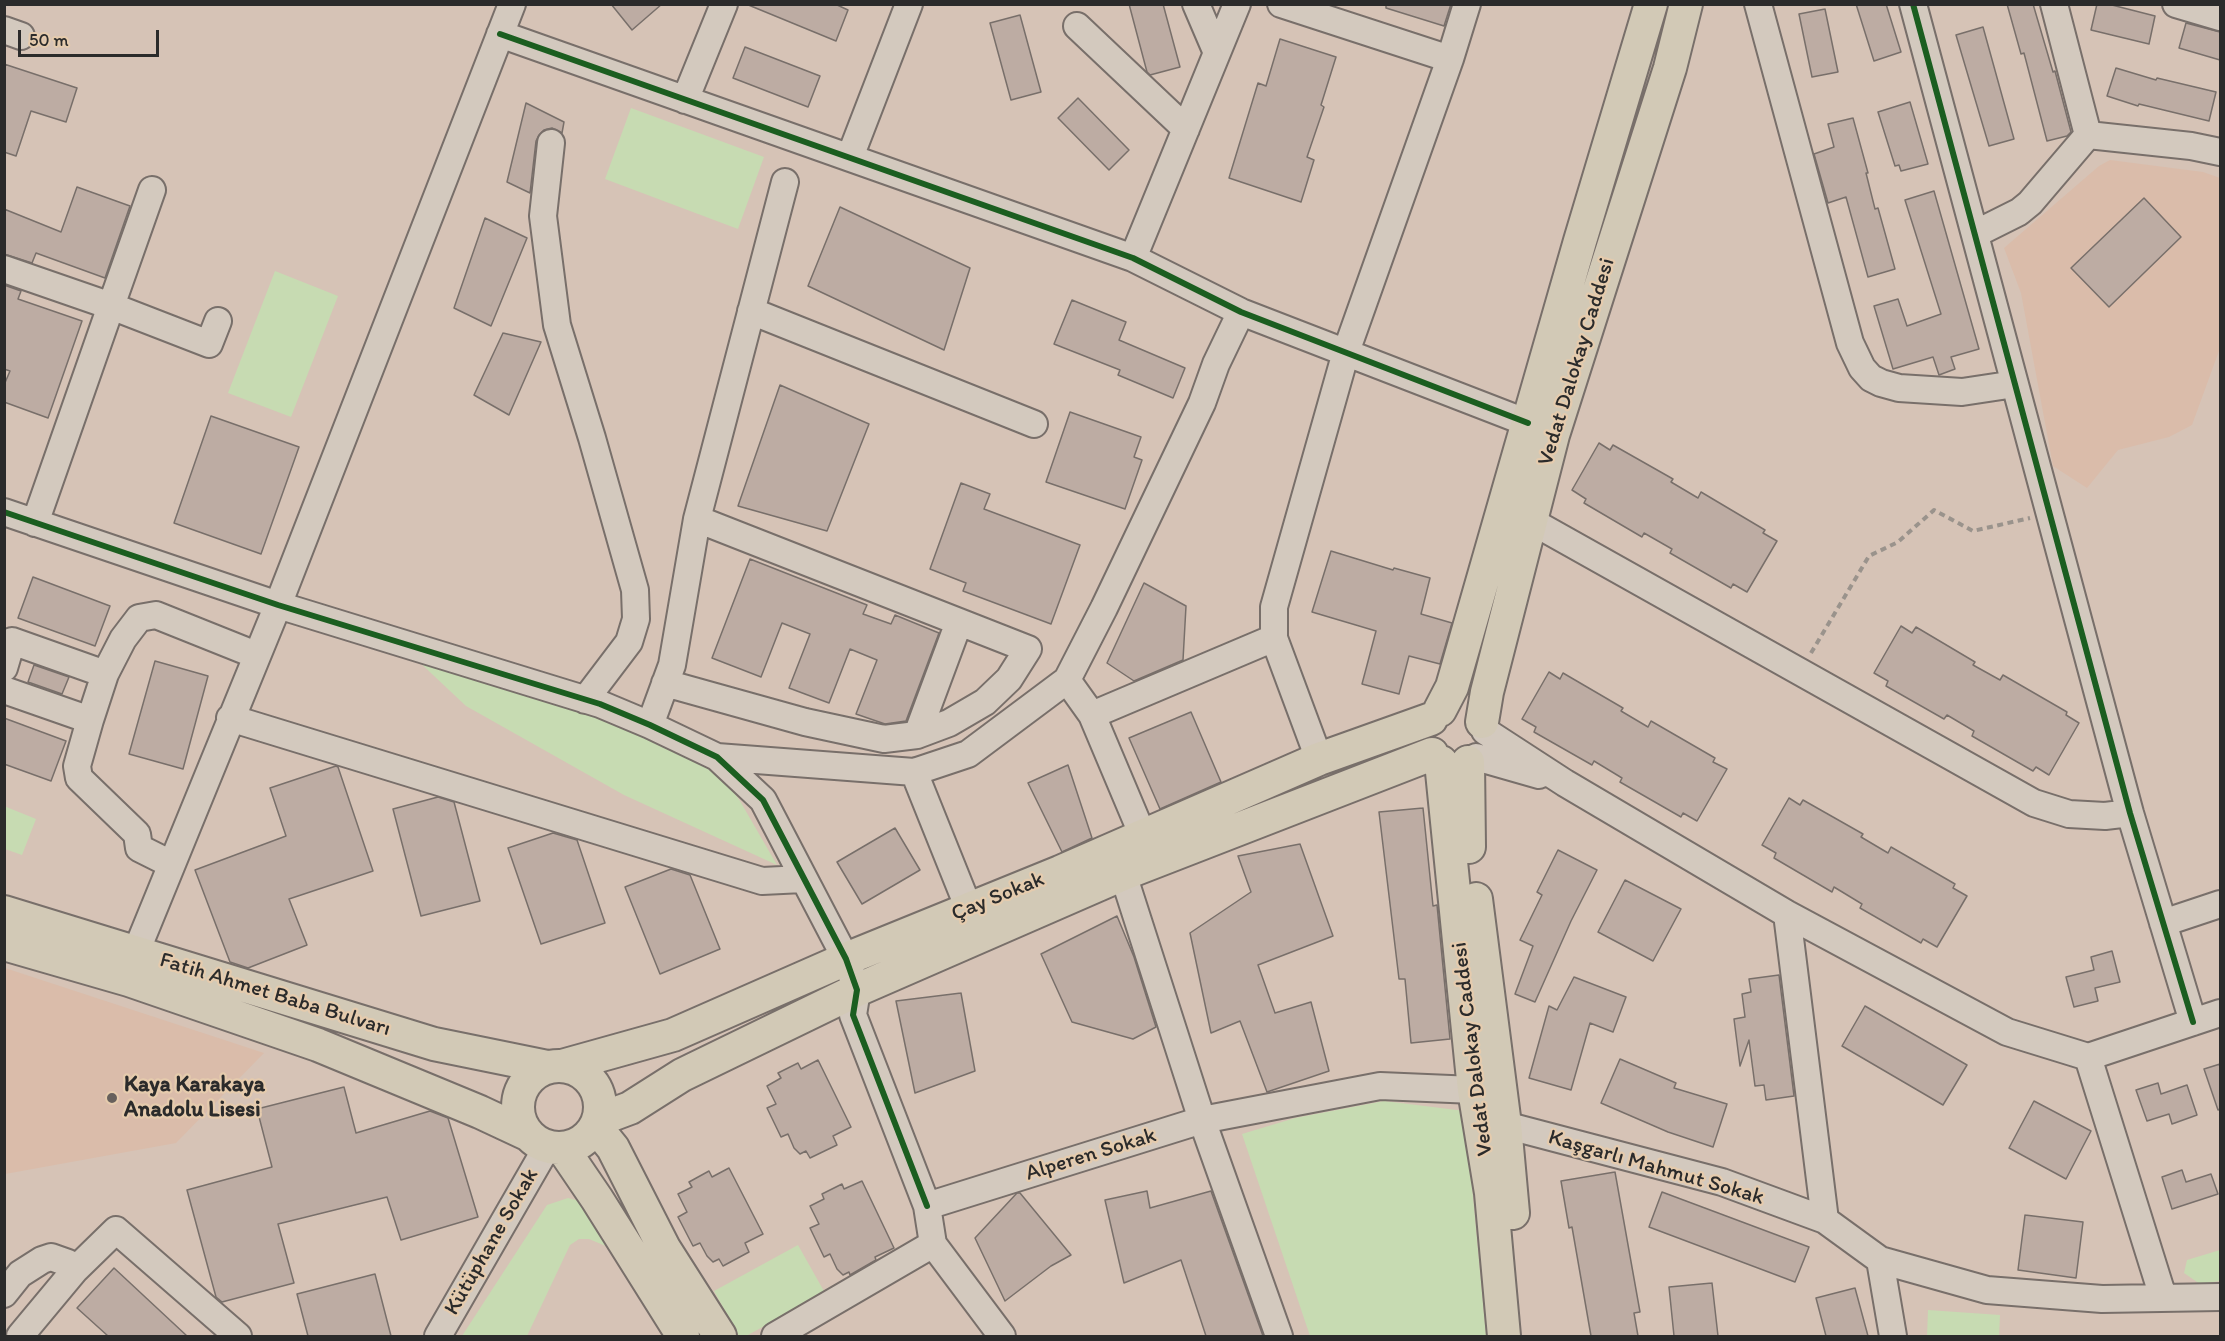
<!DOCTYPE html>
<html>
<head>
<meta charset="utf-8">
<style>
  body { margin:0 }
  #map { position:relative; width:2225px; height:1341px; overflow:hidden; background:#d6c3b6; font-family:Itim,sans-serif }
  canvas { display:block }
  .frame { position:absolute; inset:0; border:6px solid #2b2b2b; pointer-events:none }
  .scale { position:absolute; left:18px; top:30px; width:141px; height:27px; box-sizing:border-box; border:3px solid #2b2b2b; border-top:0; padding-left:8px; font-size:18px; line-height:21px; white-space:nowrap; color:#2b2b2b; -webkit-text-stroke:4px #e5cbad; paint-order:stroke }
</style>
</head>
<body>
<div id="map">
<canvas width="2225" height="1341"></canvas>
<div class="frame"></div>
<div class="scale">50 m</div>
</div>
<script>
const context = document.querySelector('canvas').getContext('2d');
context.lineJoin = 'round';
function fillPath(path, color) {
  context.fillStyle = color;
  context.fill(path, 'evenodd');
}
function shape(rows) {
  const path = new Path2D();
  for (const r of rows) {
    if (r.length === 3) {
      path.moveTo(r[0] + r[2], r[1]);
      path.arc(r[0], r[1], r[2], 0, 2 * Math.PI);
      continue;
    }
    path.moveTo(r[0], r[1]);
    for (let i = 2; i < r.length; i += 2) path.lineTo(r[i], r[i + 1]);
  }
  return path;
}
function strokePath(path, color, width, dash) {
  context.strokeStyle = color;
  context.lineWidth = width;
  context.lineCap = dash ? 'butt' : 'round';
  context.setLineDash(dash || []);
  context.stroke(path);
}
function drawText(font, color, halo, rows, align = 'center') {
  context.font = font + ' Itim,sans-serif';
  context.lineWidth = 4.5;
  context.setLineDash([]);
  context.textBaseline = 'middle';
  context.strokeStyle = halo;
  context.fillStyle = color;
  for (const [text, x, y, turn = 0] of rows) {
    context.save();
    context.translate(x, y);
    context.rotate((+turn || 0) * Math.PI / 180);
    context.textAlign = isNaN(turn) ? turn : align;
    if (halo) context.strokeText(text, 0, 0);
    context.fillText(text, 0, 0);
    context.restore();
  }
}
const built = shape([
  [2110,160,2203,172,2220,178,2220,348,2192,425,2169,437,2118,450,2087,488,2053,466,2021,293,2004,248,2099,166],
  [5,968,264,1053,176,1143,5,1174]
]);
const green = shape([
  [631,108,764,157,738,229,605,179],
  [275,271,338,296,291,417,228,393],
  [415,658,433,660,633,729,719,772,740,801,777,865,624,795,466,706],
  [4,806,36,819,22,855,5,849],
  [1384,1101,1465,1111,1486,1336,1310,1336,1242,1134,1295,1118],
  [568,1198,588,1203,620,1252,589,1239,579,1239,570,1245,527,1336,462,1336,547,1205],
  [798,1245,825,1293,746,1336,739,1336,714,1291],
  [2220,1250,2220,1281,2200,1284,2184,1273,2187,1260],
  [1928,1310,2000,1315,1999,1336,1927,1336]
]);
const building = shape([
  [611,4,662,4,632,30,611,4],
  [746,4,835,4,848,10,836,41,746,4],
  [1129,4,1163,4,1180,67,1150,75,1147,72,1129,4],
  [1386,4,1451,4,1444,26,1386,8,1386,4],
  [1856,4,1886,4,1901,52,1874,61,1856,4],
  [2007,4,2033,4,2053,72,2055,71,2071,132,2067,136,2047,141,2024,53,2021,54,2007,4],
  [2097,4,2108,4,2155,16,2149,44,2091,30,2097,4],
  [1825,9,1838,72,1812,77,1799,14,1825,9],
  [1020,15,1041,92,1011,100,990,23,1020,15],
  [2186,23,2220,32,2220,60,2179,48,2186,23],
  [1983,27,2014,139,1989,146,1956,35,1983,27],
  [1280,39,1336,57,1321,105,1324,107,1307,157,1314,160,1301,202,1229,178,1258,83,1266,86,1280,39],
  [745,47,820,76,808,107,733,78,745,47],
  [4,64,77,88,66,122,31,111,16,156,4,152,4,64],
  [2116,68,2156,80,2157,78,2216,92,2209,121,2139,104,2138,106,2107,96,2116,68],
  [1078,98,1129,150,1109,170,1058,118,1078,98],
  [1910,102,1928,164,1901,171,1899,165,1895,166,1878,112,1910,102],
  [526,103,564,122,562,133,552,128,544,130,539,135,536,141,530,193,507,182,526,103],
  [1853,118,1868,173,1866,173,1875,209,1878,208,1895,269,1868,277,1846,197,1828,203,1814,154,1834,147,1828,124,1853,118],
  [77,187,130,206,105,278,36,253,32,263,4,254,4,209,61,232,77,187],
  [1934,191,1979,349,1951,357,1955,369,1939,375,1933,357,1893,369,1874,306,1898,299,1907,326,1941,314,1905,200,1934,191],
  [2144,198,2181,237,2109,307,2071,268,2144,198],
  [840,207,970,268,944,350,808,286,840,207],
  [485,218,527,238,491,326,454,308,485,218],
  [4,285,21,291,18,299,82,321,48,418,4,402,4,385,10,371,4,369,4,285],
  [1072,300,1126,322,1119,340,1185,368,1173,398,1118,375,1120,370,1054,344,1072,300],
  [503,333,541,342,509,415,474,395,503,333],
  [780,385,869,424,827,531,738,506,780,385],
  [1070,412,1141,437,1134,457,1142,460,1125,509,1046,482,1070,412],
  [211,416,299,447,261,554,174,523,211,416],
  [1599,443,1610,450,1613,445,1673,479,1671,482,1698,498,1701,492,1765,530,1763,533,1777,541,1747,592,1733,584,1731,588,1670,553,1672,549,1644,533,1642,537,1584,503,1586,499,1572,490,1599,443],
  [961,483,990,494,984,509,1080,545,1051,624,963,591,966,583,930,569,961,483],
  [1331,551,1393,570,1394,568,1430,578,1421,614,1452,623,1440,664,1409,656,1399,694,1362,684,1376,631,1312,612,1331,551],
  [750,559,867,605,863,614,891,624,895,615,939,633,906,721,885,724,856,714,877,660,850,649,829,703,789,688,810,634,782,623,761,677,712,658,750,559],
  [33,577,110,606,95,646,18,618,33,577],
  [1144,583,1186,606,1183,660,1134,681,1107,663,1144,583],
  [1901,626,1912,633,1916,627,1975,662,1973,665,2000,680,2003,675,2067,712,2066,715,2079,723,2049,775,2036,767,2033,771,1972,736,1974,731,1947,715,1944,719,1886,686,1888,681,1874,673,1901,626],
  [155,661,208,676,183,769,129,754,155,661],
  [34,665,69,677,62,694,28,682,34,665],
  [1549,672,1560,679,1563,673,1623,708,1621,711,1648,727,1651,721,1715,758,1713,762,1727,769,1697,821,1683,813,1681,817,1620,782,1622,778,1594,761,1592,765,1534,732,1536,727,1522,719,1549,672],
  [1191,712,1221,782,1160,809,1129,738,1191,712],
  [4,718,66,741,51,781,4,764,4,718],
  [1068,765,1092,838,1062,852,1028,783,1068,765],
  [336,766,338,767,373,871,289,899,307,945,248,968,230,962,195,870,286,836,270,788,336,766],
  [438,797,454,802,480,901,421,916,393,809,438,797],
  [1789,798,1800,805,1803,800,1863,834,1861,837,1888,853,1891,847,1955,884,1953,888,1967,896,1937,947,1923,939,1921,943,1860,908,1862,904,1834,887,1832,892,1774,858,1776,853,1762,845,1789,798],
  [1423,808,1433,906,1437,905,1450,1039,1411,1043,1405,979,1399,979,1379,812,1423,808],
  [895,828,920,870,862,904,837,862,895,828],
  [553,833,577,840,605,923,541,944,508,848,553,833],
  [1300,844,1333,936,1258,965,1275,1013,1311,1002,1329,1071,1267,1092,1240,1021,1211,1033,1190,933,1251,892,1238,856,1300,844],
  [1558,850,1597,870,1571,921,1535,1002,1515,994,1533,946,1520,940,1542,895,1537,892,1558,850],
  [671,869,690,875,720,949,660,974,625,887,671,869],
  [1625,880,1681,909,1653,961,1598,932,1625,880],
  [1117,916,1134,957,1156,1027,1133,1039,1072,1022,1041,954,1117,916],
  [2112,951,2120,982,2095,988,2098,1001,2074,1007,2066,977,2094,970,2091,957,2112,951],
  [1779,975,1794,1096,1766,1100,1764,1085,1755,1086,1749,1040,1740,1066,1734,1019,1745,1017,1742,994,1751,992,1749,979,1779,975],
  [1574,977,1626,997,1613,1032,1590,1023,1571,1090,1529,1078,1549,1006,1557,1010,1574,977],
  [961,993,975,1071,915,1093,896,1001,961,993],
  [1865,1006,1967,1065,1943,1105,1842,1046,1865,1006],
  [1620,1059,1676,1083,1674,1088,1727,1104,1713,1147,1668,1132,1601,1103,1620,1059],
  [818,1060,851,1127,833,1136,837,1145,810,1158,806,1151,800,1154,794,1148,788,1134,781,1137,767,1108,776,1104,767,1086,781,1078,778,1073,798,1063,801,1069,818,1060],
  [2220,1064,2220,1109,2218,1110,2204,1069,2220,1064],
  [2158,1083,2161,1094,2187,1085,2197,1115,2172,1124,2169,1114,2147,1121,2136,1090,2158,1083],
  [344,1087,356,1133,430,1111,448,1118,478,1217,401,1240,387,1197,278,1224,294,1283,222,1302,216,1297,187,1190,272,1167,257,1109,344,1087],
  [2034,1101,2091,1131,2066,1179,2009,1148,2034,1101],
  [729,1168,763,1234,745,1243,749,1252,723,1266,719,1259,713,1262,707,1256,700,1243,693,1246,678,1217,687,1212,678,1194,692,1187,689,1182,709,1171,712,1177,729,1168],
  [2182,1170,2186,1182,2211,1174,2218,1194,2172,1209,2162,1177,2182,1170],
  [1615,1172,1640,1312,1634,1313,1638,1336,1591,1336,1572,1227,1569,1228,1561,1181,1615,1172],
  [862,1181,894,1248,875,1257,876,1260,850,1275,849,1272,843,1275,837,1269,830,1254,824,1257,810,1228,819,1224,810,1206,824,1199,822,1194,842,1184,844,1189,862,1181],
  [1147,1191,1150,1208,1211,1191,1263,1336,1206,1336,1181,1260,1124,1283,1105,1200,1147,1191],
  [1662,1192,1809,1247,1795,1282,1649,1227,1662,1192],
  [1017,1193,1020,1193,1071,1255,1051,1266,1005,1301,975,1238,1017,1193],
  [2025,1215,2083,1222,2076,1278,2018,1270,2025,1215],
  [114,1268,187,1336,108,1336,77,1308,114,1268],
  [375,1274,391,1336,308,1336,297,1294,375,1274],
  [1712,1283,1718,1336,1674,1336,1669,1287,1712,1283],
  [1855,1288,1868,1336,1826,1336,1816,1298,1855,1288]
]);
const path = shape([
  [1811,653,1869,556,1898,542,1934,510,1973,531,2030,518]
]);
const minor = shape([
  [1196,4,1217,53],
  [1281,4,1450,59,1467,4],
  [1758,4,1850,343,1862,368,1871,378,1881,383,1899,388,1962,392,2015,384],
  [1913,4,2130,813,2193,1022],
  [2054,4,2088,135],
  [2176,4,2220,17],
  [1077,26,1186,129],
  [4,30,21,36],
  [500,34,1133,258,1241,312,1528,423],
  [685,100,724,4],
  [551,143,543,216,557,325,592,438,635,590,636,619,629,642,585,700],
  [850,157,909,4],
  [1975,234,2019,212,2030,203,2088,135,2191,146,2220,152],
  [1133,258,1237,4],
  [4,269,111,306,152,190],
  [751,311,1034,424],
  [4,512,278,605,600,704,650,725,717,757,763,800,846,959,857,990,853,1015,927,1206],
  [1531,521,2034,803,2069,814,2105,816,2130,813],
  [35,523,111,306,209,344,218,321],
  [4,668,12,641,105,674],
  [1067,680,1104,608,1202,403,1216,364,1241,312],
  [665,683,805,722,884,739,917,735,949,723,985,702,1009,679,1028,649,697,519],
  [4,690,90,720],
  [1092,715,1143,836],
  [230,718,762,881,803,879],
  [650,725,672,665,697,519,785,182],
  [1485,731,1565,783,1787,914,2007,1032,2088,1057,2220,1013],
  [917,735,959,622],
  [717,757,914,772,968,754,1067,680,1092,715,1274,638],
  [1476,757,1539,775],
  [1319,759,1274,638,1274,607,1346,352,1450,59],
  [914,772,969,909],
  [171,864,139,848,137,834,79,778,77,766,90,720,105,674,123,639,139,618,156,615,256,655],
  [1123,874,1202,1120,1279,1336],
  [1787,914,1825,1220],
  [2163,923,2220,904],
  [136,952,278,605,512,4],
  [2088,1057,2163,1297],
  [1505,1125,1722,1182,1825,1220,1880,1260,1987,1290,2102,1299,2220,1297],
  [933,1244,1002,1336],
  [1880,1260,1893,1336],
  [4,1294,20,1274,42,1260,51,1257,68,1263,75,1270],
  [20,1336,75,1270,116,1230,238,1336],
  [438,1336,547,1147],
  [775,1336,933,1244,927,1206,1202,1120,1380,1086,1474,1090]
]);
const major = shape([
  [1440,710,1452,687,1580,241,1651,4],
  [1482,722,1487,692,1553,435,1670,68,1686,4],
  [1441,762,1474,1090,1491,1193,1504,1336],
  [1468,762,1469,847],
  [1476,899,1505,1125,1513,1213],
  [4,912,434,1044,547,1067],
  [4,944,129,980,318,1045,480,1112,527,1134],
  [559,1107,41],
  [562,1066,673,1035,846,959,1060,872,1319,759,1431,719],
  [598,1120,630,1108,682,1075,857,990,1123,874,1432,754],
  [596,1127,613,1148,664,1248,720,1336],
  [563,1149,597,1199,683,1336]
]);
const cycleway = shape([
  [1913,4,2130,813,2193,1022],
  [500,34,1133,258,1241,312,1528,423],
  [4,512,278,605,600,704,650,725,717,757,763,800,846,959,857,990,853,1015,927,1206]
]);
const markers = [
  [112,1098,6,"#67605c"]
];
const streetNames = [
  ["Vedat Dalokay Caddesi",1577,362,-73],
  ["Çay Sokak",998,897,-22],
  ["Fatih Ahmet Baba Bulvarı",275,995,17],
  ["Vedat Dalokay Caddesi",1473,1049,-97],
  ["Alperen Sokak",1091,1155,-17],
  ["Kaşgarlı Mahmut Sokak",1656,1168,16],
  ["Kütüphane Sokak",492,1242,-60]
];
const poiNames = [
  ["Kaya Karakaya",124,1085],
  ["Anadolu Lisesi",124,1110]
];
fillPath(built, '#dabcaa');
fillPath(green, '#c7dbb2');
fillPath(building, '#bdaca3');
strokePath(building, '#786f6a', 1.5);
strokePath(minor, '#786f6a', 30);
strokePath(major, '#786f6a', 36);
strokePath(path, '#9a938c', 4, [6, 4.5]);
strokePath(minor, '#d3c9be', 26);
strokePath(major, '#d2c9b6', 32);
strokePath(cycleway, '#1b5e20', 6);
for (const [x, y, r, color] of markers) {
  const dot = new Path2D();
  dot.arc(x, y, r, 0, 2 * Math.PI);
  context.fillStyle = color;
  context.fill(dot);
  strokePath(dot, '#e5cbad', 2);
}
drawText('22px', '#2b2b2b', '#e5cbad', streetNames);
drawText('bold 22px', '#2b2b2b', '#e5cbad', poiNames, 'left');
</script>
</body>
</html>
